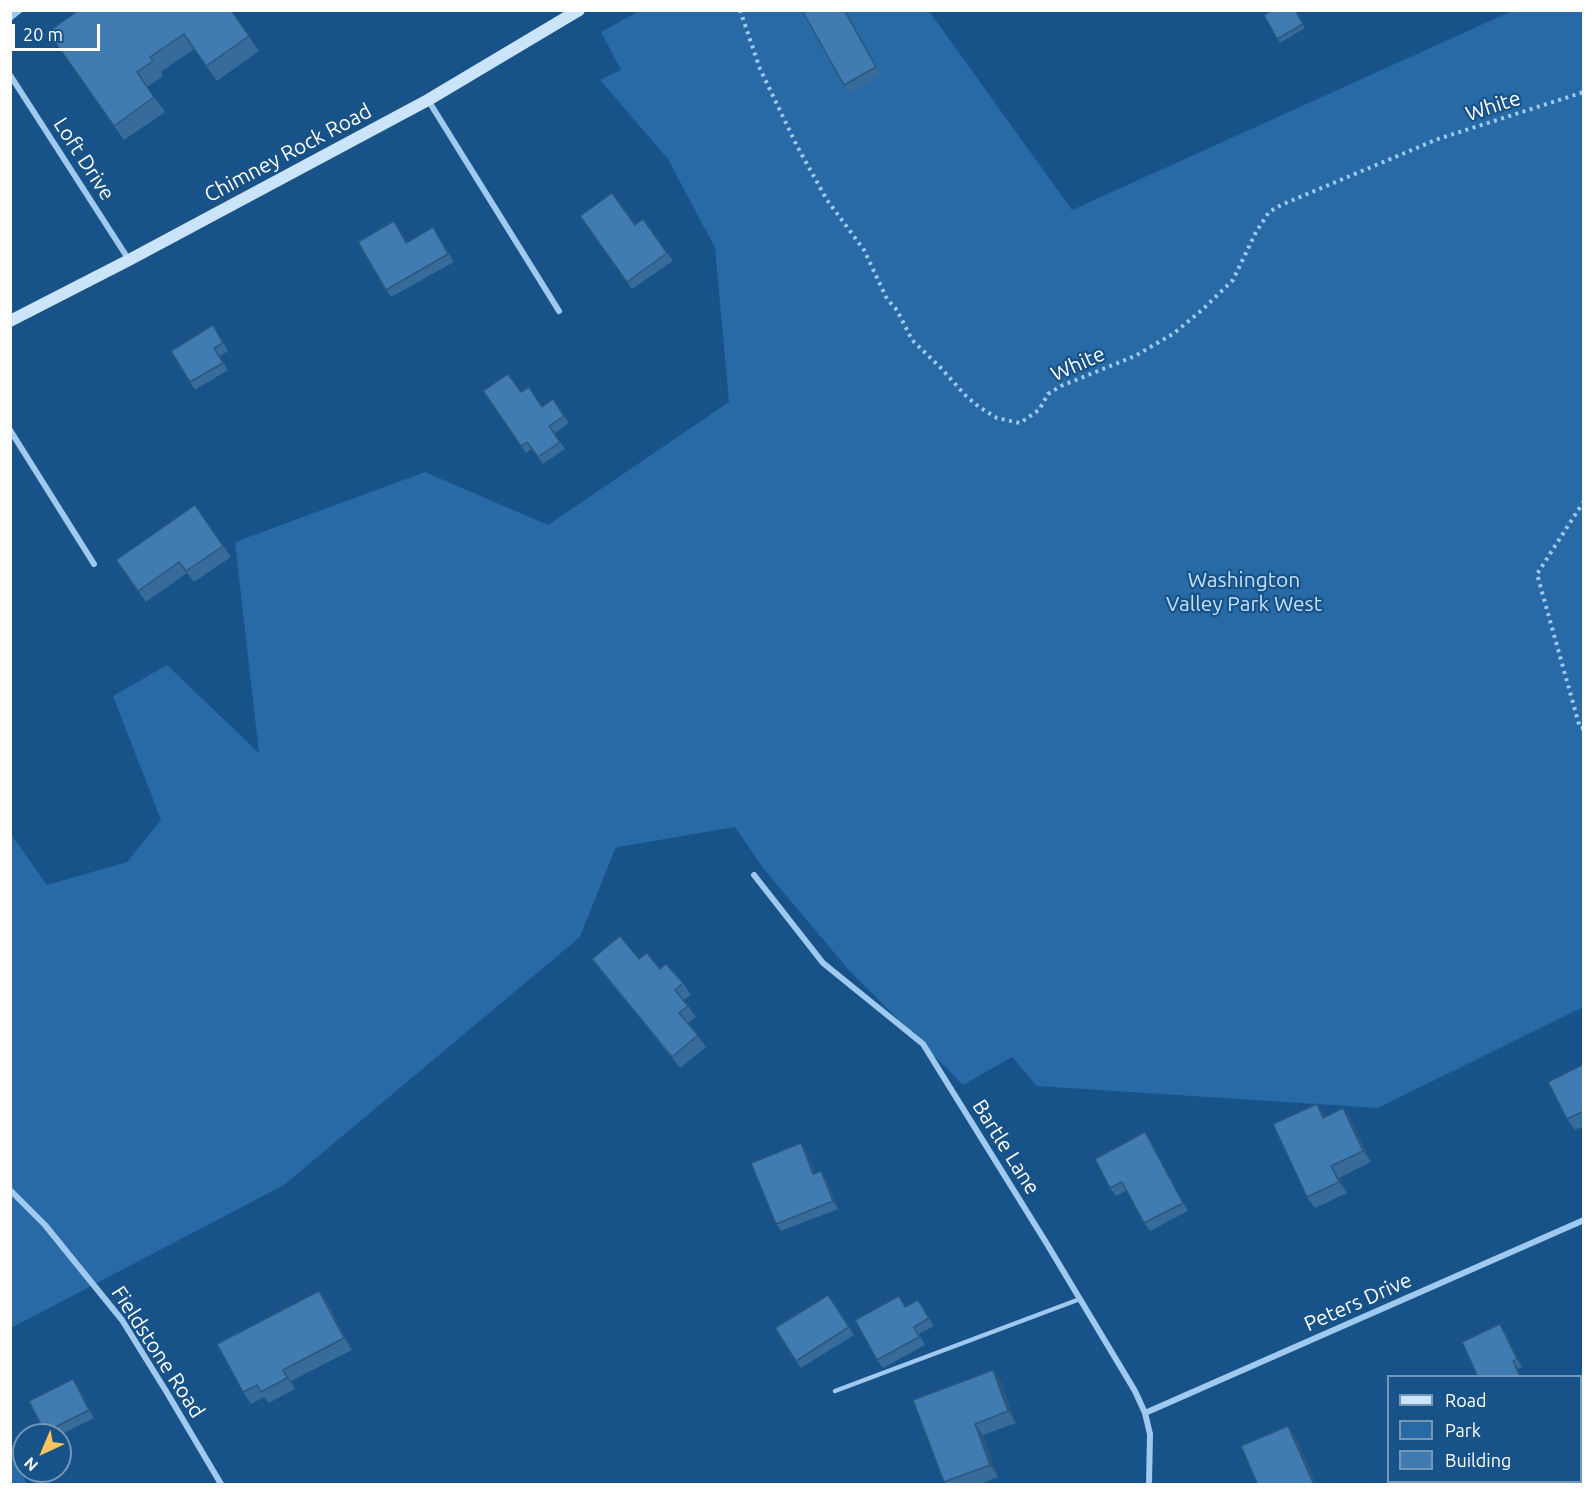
<!DOCTYPE html>
<html>
<head>
<meta charset="utf-8">
<style>
  body { margin:0 }
  #map { position:relative; width:1594px; height:1495px; overflow:hidden; background:#175288; font-family:Ubuntu,sans-serif }
  canvas { display:block }
  .frame { position:absolute; inset:0; border:12px solid #fff; pointer-events:none }
  .legend { position:absolute; left:1387px; top:1375px; width:195px; height:108px; box-sizing:border-box; background:#175288; border:2px solid #7497b8; margin:0; padding:8px 10px; list-style:none; font-size:18px; color:#fff }
  .legend li { display:flex; align-items:center; gap:12px; height:30px }
  .legend b { width:30px; border:2px solid #7497b8 }
  .north { position:absolute; left:12px; top:1423px; width:60px; height:60px; box-sizing:border-box; background:#175288; border:2px solid #7497b8; border-radius:50%; rotate:224deg; font-size:16px; font-weight:700; line-height:24px; text-align:center; color:#fff }
  .north::after { content:''; display:block; margin:auto; width:21px; height:27px; background:#ffc25c; clip-path:polygon(50% 0,100% 100%,50% 72%,0 100%) }
  .scale { position:absolute; left:12px; top:24px; width:88px; height:27px; box-sizing:border-box; border:3px solid #fff; border-top:0; padding-left:8px; font-size:18px; line-height:21px; white-space:nowrap; color:#fff; -webkit-text-stroke:4px #175288; paint-order:stroke }
</style>
</head>
<body>
<div id="map">
<canvas width="1594" height="1495"></canvas>
<div class="frame"></div>
<ul class="legend">
<li><b style="height:8px;background:#cce4fa"></b>Road</li>
<li><b style="height:16px;background:#276aa6"></b>Park</li>
<li><b style="height:16px;background:#407cb2"></b>Building</li>
</ul>
<div class="north">N</div>
<div class="scale">20 m</div>
</div>
<script>
const context = document.querySelector('canvas').getContext('2d');
context.lineJoin = 'round';
function fillPath(path, color) {
  context.fillStyle = color;
  context.fill(path, 'evenodd');
}
function shape(rows) {
  const path = new Path2D();
  for (const r of rows) {
    path.moveTo(r[0], r[1]);
    for (let i = 2; i < r.length; i += 2) path.lineTo(r[i], r[i + 1]);
  }
  return path;
}
function strokePath(path, color, width, dash) {
  context.strokeStyle = color;
  context.lineWidth = width;
  context.lineCap = dash ? 'butt' : 'round';
  context.setLineDash(dash || []);
  context.stroke(path);
}
function drawText(font, color, halo, rows, align = 'center') {
  context.font = font + ' Ubuntu,sans-serif';
  context.lineWidth = 4.5;
  context.setLineDash([]);
  context.textBaseline = 'middle';
  context.strokeStyle = halo;
  context.fillStyle = color;
  for (const [text, x, y, turn = 0] of rows) {
    context.save();
    context.translate(x, y);
    context.rotate((+turn || 0) * Math.PI / 180);
    context.textAlign = isNaN(turn) ? turn : align;
    if (halo) context.strokeText(text, 0, 0);
    context.fillText(text, 0, 0);
    context.restore();
  }
}
const green = shape([
  [740,10,929,11,1072,210,1512,11,1583,11,1583,1007,1378,1108,1037,1086,1012,1057,963,1085,847,968,763,868,735,827,618,847,615,849,580,937,284,1185,11,1328,10,833,47,885,127,862,161,820,113,696,167,665,259,753,235,542,425,472,548,525,729,402,715,248,668,159,600,80,621,70,601,32,639,11],
  [10,1453,11,1453,27,1484,11,1484]
]);
const path = shape([
  [740,10,760,69,797,146,827,200,864,250,887,299,897,310,912,340,940,367,966,396,979,407,997,418,1020,423,1039,410,1048,394,1061,386,1135,356,1173,334,1202,310,1233,280,1256,232,1269,212,1281,205,1438,139,1584,92],
  [1584,501,1537,574,1580,728,1584,728]
]);
const lane = shape([
  [835,1391,1080,1299]
]);
const street = shape([
  [10,18,20,10],
  [10,75,129,260],
  [428,100,559,311],
  [10,430,94,564],
  [754,875,823,963,923,1044,1047,1244,1135,1391,1145,1413,1150,1434,1149,1484],
  [10,1190,45,1225,122,1320,166,1391,221,1484],
  [1145,1413,1584,1220]
]);
const secondary = shape([
  [10,321,129,260,428,100,579,10]
]);
const wall = shape([
  [231,10,259,51,217,81,194,49,161,72,163,76,147,87,165,112,124,140,48,32],
  [845,10,881,75,850,93,844,85],
  [1295,10,1305,28,1280,43,1277,39],
  [580,216,635,225,643,219,673,261,632,289],
  [399,229,406,242,438,235,454,262,391,297,386,290],
  [213,325,228,351,220,356,228,370,195,390,190,382],
  [483,391,521,392,542,407,553,399,569,423,554,434,565,449,543,464,532,449,526,453],
  [195,505,231,557,194,582,187,573,146,602,116,560],
  [592,959,660,969,683,983,691,995,684,1000,696,1017,688,1023,706,1047,680,1068,600,970],
  [1584,1064,1584,1126,1575,1130,1567,1119],
  [1343,1108,1351,1120,1371,1162,1339,1178,1347,1193,1315,1208,1307,1197,1325,1117],
  [1150,1140,1188,1211,1150,1231,1144,1223,1127,1190,1116,1196,1110,1188],
  [801,1143,806,1151,815,1173,826,1179,838,1209,781,1231,776,1224],
  [319,1291,327,1302,352,1350,291,1381,295,1389,269,1403,264,1397,251,1404,243,1392],
  [918,1300,934,1326,919,1334,925,1345,883,1368,877,1360,906,1307],
  [834,1302,854,1335,801,1368,796,1361],
  [1505,1332,1522,1367,1518,1369,1462,1342],
  [993,1370,1001,1382,1016,1423,983,1435,998,1477,977,1485,946,1485,944,1482],
  [73,1379,78,1386,94,1418,60,1435,47,1435,45,1432]
]);
const shadedWall = shape([
  [844,10,845,10,881,75,876,67],
  [1317,1104,1325,1115,1331,1129,1323,1118],
  [1343,1108,1351,1120,1371,1162,1363,1151],
  [1145,1132,1150,1140,1188,1211,1183,1203],
  [801,1143,806,1151,819,1182,813,1174],
  [1331,1166,1339,1178,1347,1193,1339,1182],
  [821,1171,826,1179,838,1209,833,1201],
  [319,1291,327,1302,352,1350,344,1338],
  [1500,1324,1505,1332,1522,1367,1517,1359],
  [1513,1361,1518,1369,1522,1377,1520,1377],
  [283,1370,291,1381,295,1389,287,1378],
  [993,1370,1001,1382,1016,1423,1008,1411],
  [73,1379,78,1386,94,1418,89,1410],
  [975,1424,983,1435,998,1477,990,1465],
  [1288,1426,1296,1437,1317,1485,1314,1485]
]);
const building = shape([
  [79,10,231,10,249,36,206,66,184,34,150,57,153,61,137,72,154,97,114,126,48,32,79,10],
  [802,10,844,10,876,67,844,85,802,10],
  [1272,10,1295,10,1303,24,1277,39,1264,15,1272,10],
  [612,193,635,225,643,219,667,253,627,282,580,216,612,193],
  [394,221,406,243,433,227,448,254,386,290,358,242,394,221],
  [213,325,223,343,214,348,223,363,190,382,171,351,213,325],
  [508,374,521,392,529,387,542,407,553,399,564,416,549,426,560,442,538,457,527,442,521,446,483,391,508,374],
  [195,505,223,546,186,571,179,562,138,591,116,560,195,505],
  [620,936,639,959,647,953,660,969,666,964,683,983,675,990,688,1006,679,1013,698,1035,672,1057,592,959,620,936],
  [1584,1064,1584,1111,1567,1119,1548,1082,1584,1064],
  [1317,1104,1323,1118,1343,1108,1363,1151,1331,1166,1339,1182,1307,1197,1273,1124,1317,1104],
  [1145,1132,1183,1203,1144,1223,1122,1182,1110,1188,1095,1159,1145,1132],
  [801,1143,813,1174,821,1171,833,1201,776,1224,751,1163,801,1143],
  [319,1291,344,1338,283,1370,287,1378,261,1392,257,1385,243,1392,217,1344,319,1291],
  [828,1295,849,1327,796,1361,775,1328,828,1295],
  [899,1296,905,1307,918,1300,929,1318,914,1327,919,1337,877,1360,855,1320,899,1296],
  [1500,1324,1517,1359,1513,1361,1520,1377,1478,1377,1462,1342,1500,1324],
  [993,1370,1008,1411,975,1424,990,1465,944,1482,913,1400,993,1370],
  [73,1379,89,1410,45,1432,29,1401,73,1379],
  [1288,1426,1314,1485,1258,1485,1241,1446,1288,1426],
  [1584,1454,1584,1485,1580,1485,1578,1482,1581,1482,1581,1456,1584,1454]
]);
const streetNames = [
  ["White",1493,106,-18],
  ["Chimney Rock Road",288,153,-28],
  ["Loft Drive",84,159,57],
  ["White",1078,364,-24],
  ["Bartle Lane",1006,1147,58],
  ["Peters Drive",1358,1302,-24],
  ["Fieldstone Road",158,1352,57]
];
const parkNames = [
  ["Washington",1244,580],
  ["Valley Park West",1244,604]
];
fillPath(green, '#276aa6');
strokePath(path, '#9fc9ee', 4, [3, 4.5]);
strokePath(lane, '#9fc9ee', 4.5);
strokePath(street, '#9fc9ee', 6);
strokePath(secondary, '#cce4fa', 12);
fillPath(wall, '#376b99');
fillPath(shadedWall, '#2d577d');
fillPath(building, '#407cb2');
strokePath(building, '#2d577d', 1.5);
drawText('21px', '#fff', '#175288', streetNames);
drawText('21px', '#c5e1fa', '#175288', parkNames);
</script>
</body>
</html>
